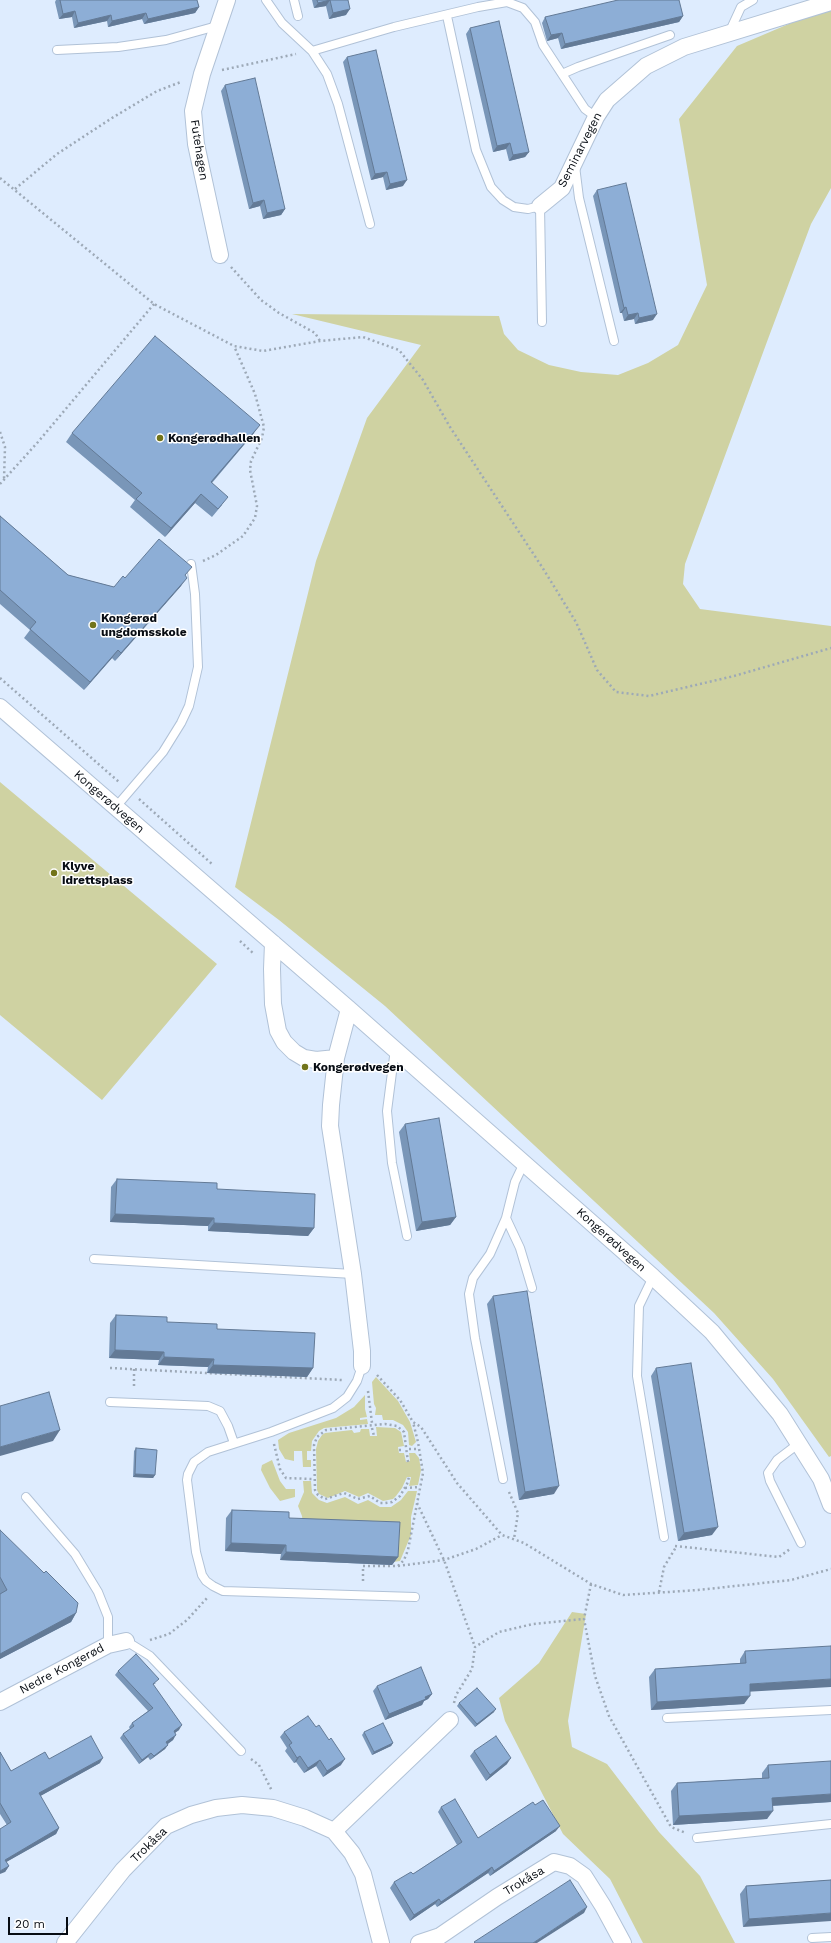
<!DOCTYPE html>
<html>
<head>
<meta charset="utf-8">
<style>
  body { margin:0 }
  #map { position:relative; width:831px; height:1943px; overflow:hidden; background:#deecfe; font-family:"Work Sans",sans-serif }
  canvas { display:block }
  .scale { position:absolute; left:8px; top:1917px; width:60px; height:18px; box-sizing:border-box; border:2px solid #070c13; border-top:0; padding-left:5px; font-size:12px; line-height:14px; white-space:nowrap; color:#070c13; -webkit-text-stroke:3px #fff; paint-order:stroke }
</style>
</head>
<body>
<div id="map">
<canvas width="831" height="1943"></canvas>
<div class="scale">20 m</div>
</div>
<script>
const context = document.querySelector('canvas').getContext('2d');
context.lineJoin = 'round';
function fillPath(path, color) {
  context.fillStyle = color;
  context.fill(path, 'evenodd');
}
function shape(rows) {
  const path = new Path2D();
  for (const r of rows) {
    path.moveTo(r[0], r[1]);
    for (let i = 2; i < r.length; i += 2) path.lineTo(r[i], r[i + 1]);
  }
  return path;
}
function strokePath(path, color, width, dash) {
  context.strokeStyle = color;
  context.lineWidth = width;
  context.lineCap = dash ? 'butt' : 'round';
  context.setLineDash(dash || []);
  context.stroke(path);
}
function drawText(font, color, halo, rows, align = 'center') {
  context.font = font + ' "Work Sans",sans-serif';
  context.lineWidth = 3;
  context.setLineDash([]);
  context.textBaseline = 'middle';
  context.strokeStyle = halo;
  context.fillStyle = color;
  for (const [text, x, y, turn = 0] of rows) {
    context.save();
    context.translate(x, y);
    context.rotate((+turn || 0) * Math.PI / 180);
    context.textAlign = isNaN(turn) ? turn : align;
    if (halo) context.strokeText(text, 0, 0);
    context.fillText(text, 0, 0);
    context.restore();
  }
}
const green = shape([
  [831,6,831,188,811,224,768,339,685,564,683,584,700,609,831,626,831,1456,829,1457,773,1379,714,1313,385,1006,279,920,235,887,316,561,367,418,421,345,292,314,499,316,504,334,518,350,549,365,581,372,618,375,648,363,678,345,707,285,679,119,737,46],
  [0,782,217,964,102,1100,0,1015],
  [376,1377,398,1401,410,1422,416,1442,412,1446,409,1445,408,1432,403,1425,393,1420,383,1420,382,1415,375,1415,376,1408,374,1404,372,1382],
  [365,1395,365,1409,367,1417,360,1418,360,1420,367,1419,368,1424,324,1428,319,1431,312,1441,311,1451,307,1451,307,1460,311,1460,311,1467,303,1467,302,1451,294,1451,294,1461,285,1459,279,1449,278,1440,289,1433,336,1418,354,1407],
  [376,1427,395,1428,401,1432,404,1446,398,1447,399,1453,404,1453,406,1462,410,1461,409,1453,415,1453,419,1458,421,1470,418,1485,409,1486,411,1477,407,1477,402,1488,396,1496,393,1499,383,1501,368,1493,359,1497,345,1491,328,1498,319,1494,317,1490,316,1449,318,1441,322,1435,325,1433,352,1430,354,1433,360,1432,361,1429,369,1429,370,1436,377,1436],
  [272,1460,280,1481,286,1489,295,1489,295,1497,280,1501,270,1488,261,1470,262,1465],
  [303,1481,311,1481,312,1493,319,1500,327,1503,345,1497,358,1504,368,1500,380,1507,391,1507,401,1500,408,1491,417,1491,411,1517,411,1535,400,1561,393,1562,303,1524,302,1516,298,1506,304,1492],
  [572,1612,586,1614,568,1721,572,1747,607,1764,659,1832,700,1876,735,1943,643,1943,610,1879,563,1834,505,1721,499,1698,539,1663]
]);
const path = shape([
  [222,70,296,54],
  [0,178,154,304,234,346,263,351,320,341,363,337,399,350,423,380,450,427,542,567,576,622,597,670,616,692,649,696,734,676,831,648],
  [15,189,57,154,112,118,157,91,181,82],
  [231,267,261,300,279,313,315,333,320,341],
  [0,432,5,447,4,479],
  [0,484,38,442,154,304],
  [203,561,216,555,243,536,255,518,257,506,250,470,251,461,262,438,264,427,255,394,234,346],
  [0,678,119,782],
  [139,799,212,864],
  [240,941,254,954],
  [110,1368,342,1380],
  [134,1369,134,1389],
  [377,1375,400,1400,413,1422,421,1427,457,1483,502,1535,524,1543,591,1584,623,1595,698,1590,791,1580,831,1569],
  [368,1391,372,1423],
  [372,1428,374,1436],
  [274,1444,280,1469,286,1478,312,1479],
  [409,1449,419,1449],
  [399,1450,404,1450],
  [408,1462,404,1432,397,1426,385,1424,326,1430,317,1437,314,1445,315,1490,318,1495,325,1499,344,1493,358,1499,370,1496,380,1503,385,1503,392,1502,400,1496,407,1484,409,1477],
  [405,1488,420,1487],
  [509,1492,518,1513,514,1539],
  [417,1503,444,1560,475,1647],
  [675,1546,779,1557,790,1549],
  [398,1566,444,1560,476,1549,502,1535],
  [363,1581,363,1566,398,1566,404,1560,408,1550,423,1473,418,1442,413,1422],
  [591,1584,584,1619,595,1676,609,1716,671,1827,686,1833],
  [659,1592,664,1567,676,1547],
  [150,1640,169,1634,187,1620,207,1598],
  [454,1703,456,1695,472,1669,475,1647,499,1632,533,1624,584,1619],
  [251,1759,259,1765,272,1791]
]);
const lane = shape([
  [266,0,282,23,312,51,327,74,338,104,370,224],
  [294,0,298,16],
  [447,16,476,150,491,187,503,200,514,207,528,209,540,206,542,322],
  [729,33,741,7,753,0],
  [57,50,118,47,166,40,217,26],
  [312,51,394,27,478,7,507,2,523,8,535,22,543,45,585,109,596,117],
  [562,74,578,67,670,35],
  [575,166,579,198,614,341],
  [115,808,163,752,181,723,189,706,198,667,195,594,191,564],
  [395,1049,387,1111,392,1163,407,1236],
  [506,1218,520,1248,532,1288],
  [94,1259,353,1274],
  [653,1277,639,1306,637,1376,664,1537],
  [362,1366,357,1381,347,1397,333,1408,271,1432,208,1452,194,1462,188,1474,187,1480,196,1552,202,1575,206,1581,213,1586,223,1591,415,1597],
  [110,1402,208,1406,220,1411,228,1426,234,1443],
  [798,1444,777,1460,768,1473,770,1481,801,1543],
  [503,1479,475,1338,469,1294,473,1278,490,1254,506,1218,515,1182,524,1163],
  [26,1497,75,1554,98,1592,108,1617,108,1645],
  [126,1641,150,1656,241,1751],
  [667,1718,831,1710],
  [697,1838,831,1824],
  [812,1938,831,1937]
]);
const street = shape([
  [540,206,562,188,596,117,607,100,646,66,684,47,831,2],
  [220,255,196,144,193,111,202,74,227,0],
  [0,707,349,1009,653,1277,712,1332,780,1414,821,1479,831,1505],
  [273,943,272,969,273,1004,278,1031,284,1042,294,1052,304,1058,316,1060,336,1058],
  [349,1009,336,1058,331,1105,330,1126,353,1274,362,1351,362,1366],
  [0,1702,108,1645,126,1641],
  [334,1831,450,1720],
  [65,1943,123,1870,166,1826,191,1815,216,1808,242,1805,273,1808,305,1818,334,1831,352,1853,363,1874,381,1943],
  [419,1943,440,1936,497,1897,554,1862,570,1866,584,1876,603,1906,623,1943]
]);
const wall = shape([
  [56,0,197,0,199,7,195,13,144,24,142,19,108,27,107,21,74,28,72,17,59,19,55,2],
  [312,0,348,0,346,15,329,19,326,6,314,8],
  [683,16,679,22,561,49,558,38,547,41,542,23,545,17],
  [470,28,529,152,525,157,509,161,506,149,493,152,466,34],
  [347,57,403,186,386,190,383,177,371,180,343,62],
  [225,85,285,209,281,215,263,219,260,206,249,209,221,91],
  [597,190,653,320,635,324,634,319,624,321,622,313,620,313,593,196],
  [72,433,254,433,212,483,222,505,212,517,195,503,165,537,130,507,135,500,66,442],
  [0,516,68,575,114,587,125,578,185,576,181,586,115,661,112,658,84,690,24,638,30,630,0,604],
  [405,1124,456,1217,450,1225,416,1231,399,1132],
  [117,1179,217,1189,314,1228,308,1236,208,1231,208,1226,110,1222,111,1187],
  [493,1296,554,1494,519,1500,487,1304],
  [116,1315,217,1329,313,1368,307,1377,207,1373,208,1367,158,1365,159,1360,109,1358,110,1323],
  [656,1368,712,1535,678,1541,651,1376],
  [136,1448,155,1475,153,1478,133,1477,134,1451],
  [232,1510,289,1518,398,1557,392,1565,280,1560,281,1554,225,1551,226,1518],
  [0,1530,76,1613,71,1622,0,1659],
  [745,1651,750,1692,744,1704,651,1710,649,1677,655,1669,740,1663,740,1659],
  [118,1671,156,1683,153,1685,179,1730,175,1733,173,1740,168,1744,165,1749,150,1760,148,1757,139,1764,120,1738,123,1734,130,1729,129,1727,132,1723,148,1711,115,1675],
  [377,1686,432,1694,428,1699,424,1701,422,1705,385,1720,373,1691],
  [459,1703,494,1712,475,1727,457,1706],
  [284,1732,341,1765,323,1777,316,1766,304,1773,296,1762,294,1763,285,1751,287,1748,280,1737],
  [364,1732,393,1743,391,1746,372,1755,362,1735],
  [474,1751,507,1764,486,1781,470,1756],
  [0,1752,11,1771,49,1759,100,1763,40,1796,59,1828,56,1834,6,1862,9,1866,5,1872,7,1825,0,1814],
  [768,1765,831,1802,773,1806,767,1819,673,1825,671,1791,677,1783,762,1778,762,1773],
  [535,1805,556,1831,490,1876,488,1873,437,1907,435,1904,410,1921,390,1888,394,1882,413,1874,457,1845,438,1812,441,1807,478,1838],
  [831,1880,743,1927,740,1894,746,1886]
]);
const shadedWall = shape([
  [330,0,326,6,314,8,318,3],
  [199,7,195,13,144,24,148,19],
  [350,9,346,15,329,19,333,13],
  [75,11,72,17,59,19,63,14],
  [146,13,142,19,108,27,112,21],
  [111,15,107,21,74,28,78,23],
  [683,16,679,22,561,49,565,44],
  [562,33,558,38,547,41,551,35],
  [510,143,506,149,493,152,497,146],
  [529,152,525,157,509,161,513,155],
  [387,172,383,177,371,180,375,174],
  [407,180,403,186,386,190,390,184],
  [264,200,260,206,249,209,253,203],
  [285,209,281,215,263,219,267,213],
  [626,307,622,313,620,313,624,308],
  [638,313,634,319,624,321,628,315],
  [657,314,653,320,635,324,639,318],
  [260,425,254,433,205,490,211,482],
  [201,494,195,503,165,537,171,528],
  [187,578,181,586,115,661,121,653],
  [118,650,112,658,84,690,90,682],
  [115,1214,214,1218,208,1226,110,1222],
  [456,1217,450,1225,416,1231,422,1222],
  [214,1223,314,1228,308,1236,208,1231],
  [115,1350,164,1352,159,1360,109,1358],
  [164,1357,214,1359,208,1367,158,1365],
  [213,1365,313,1368,307,1377,207,1373],
  [60,1430,53,1441,0,1456,0,1447],
  [135,1474,155,1475,153,1478,133,1477],
  [559,1486,554,1494,519,1500,525,1492],
  [718,1527,712,1535,678,1541,684,1533],
  [231,1543,286,1545,281,1554,225,1551],
  [286,1552,398,1557,392,1565,280,1560],
  [76,1613,71,1622,0,1659,0,1654],
  [831,1679,831,1687,744,1692,750,1684],
  [432,1694,428,1699,424,1701,422,1705,385,1720,389,1714],
  [750,1696,744,1704,651,1710,657,1702],
  [496,1709,494,1712,475,1727,477,1724],
  [182,1725,179,1730,170,1736,174,1731],
  [176,1735,173,1740,163,1747,166,1742],
  [393,1743,391,1746,372,1755,374,1752],
  [168,1745,165,1749,150,1760,154,1756],
  [151,1753,148,1757,139,1764,142,1760],
  [300,1756,296,1762,294,1763,297,1758],
  [103,1758,100,1763,35,1799,39,1793],
  [511,1758,507,1764,486,1781,490,1775],
  [345,1759,341,1765,323,1777,327,1771],
  [320,1760,316,1766,304,1773,308,1768],
  [831,1794,831,1802,767,1806,772,1798],
  [773,1811,767,1819,673,1825,679,1816],
  [560,1826,556,1831,490,1876,494,1871],
  [59,1828,56,1834,1,1865,5,1860],
  [9,1866,5,1872,0,1874,0,1871],
  [492,1867,488,1873,437,1907,441,1902],
  [439,1899,435,1904,410,1921,414,1915],
  [587,1907,584,1913,537,1943,533,1943],
  [831,1913,831,1921,743,1927,749,1919]
]);
const building = shape([
  [60,0,197,0,199,7,148,19,146,13,112,21,111,15,78,23,75,11,63,14,60,0],
  [317,0,330,0,318,3,317,0],
  [330,0,348,0,350,9,333,13,330,0],
  [618,0,679,0,683,16,565,44,562,33,551,35,545,17,618,0],
  [499,21,529,152,513,155,510,143,497,146,470,28,499,21],
  [376,50,407,180,390,184,387,172,375,174,347,57,376,50],
  [255,78,285,209,267,213,264,200,253,203,225,85,255,78],
  [626,183,657,314,639,318,638,313,628,315,626,307,624,308,597,190,626,183],
  [155,336,260,425,211,482,228,497,218,509,201,494,171,528,136,499,142,493,72,433,155,336],
  [0,516,68,575,114,587,123,576,125,578,159,539,192,567,185,575,187,578,121,653,118,650,90,682,30,629,36,622,0,590,0,516],
  [439,1118,456,1217,422,1222,405,1124,439,1118],
  [117,1179,217,1183,217,1189,315,1194,314,1228,214,1223,214,1218,115,1214,117,1179],
  [527,1291,559,1486,525,1492,493,1296,527,1291],
  [116,1315,167,1317,167,1322,217,1324,217,1329,315,1333,313,1368,213,1365,214,1359,164,1357,164,1352,115,1350,116,1315],
  [691,1363,718,1527,684,1533,656,1368,691,1363],
  [49,1392,60,1430,0,1447,0,1406,49,1392],
  [136,1448,157,1450,155,1475,135,1474,136,1448],
  [232,1510,289,1512,289,1518,400,1522,398,1557,286,1552,286,1545,231,1543,232,1510],
  [0,1530,44,1573,46,1571,78,1603,76,1613,0,1654,0,1594,7,1590,0,1577,0,1530],
  [831,1646,831,1679,750,1684,750,1696,657,1702,655,1669,746,1663,745,1651,831,1646],
  [136,1654,159,1679,153,1684,182,1725,174,1731,176,1735,166,1742,168,1745,154,1756,151,1753,142,1760,123,1734,134,1726,132,1723,153,1708,118,1671,136,1654],
  [421,1667,432,1694,425,1697,426,1699,389,1714,377,1686,421,1667],
  [477,1688,496,1709,477,1724,459,1703,477,1688],
  [308,1716,316,1727,319,1725,329,1740,331,1738,345,1759,327,1771,320,1760,308,1768,300,1756,297,1758,289,1745,292,1743,284,1732,308,1716],
  [383,1723,393,1743,374,1752,364,1732,383,1723],
  [91,1736,103,1758,39,1793,59,1828,5,1860,9,1866,0,1871,0,1829,11,1822,0,1803,0,1752,11,1771,45,1752,49,1759,91,1736],
  [496,1736,511,1758,490,1775,474,1751,496,1736],
  [831,1761,831,1794,772,1798,773,1811,679,1816,677,1783,769,1778,768,1765,831,1761],
  [455,1799,478,1838,533,1802,535,1805,543,1800,560,1826,494,1871,492,1867,441,1902,439,1899,414,1915,394,1882,411,1872,413,1874,462,1842,441,1807,455,1799],
  [570,1880,587,1907,533,1943,475,1943,474,1942,570,1880],
  [831,1880,831,1913,749,1919,746,1886,831,1880]
]);
const markers = [
  [160,438,4,"#72741a"],
  [93,625,4,"#72741a"],
  [54,873,4,"#72741a"],
  [305,1067,4,"#72741a"]
];
const streetNames = [
  ["Futehagen",199,150,81],
  ["Seminarvegen",580,150,-63],
  ["Kongerødvegen",109,802,41],
  ["Kongerødvegen",611,1240,42],
  ["Nedre Kongerød",62,1669,-28],
  ["Trokåsa",149,1845,-44],
  ["Trokåsa",524,1881,-31]
];
const poiNames = [
  ["Kongerødhallen",168,438],
  ["Kongerød",101,618],
  ["ungdomsskole",101,632],
  ["Klyve",62,866],
  ["idrettsplass",62,880],
  ["Kongerødvegen",313,1067]
];
fillPath(green, '#cfd2a2');
strokePath(lane, '#b1c2d7', 10);
strokePath(street, '#b1c2d7', 18);
strokePath(path, '#9da9b7', 2.5, [2, 3]);
strokePath(lane, '#fff', 8);
strokePath(street, '#fff', 16);
fillPath(wall, '#7996b8');
fillPath(shadedWall, '#637a96');
fillPath(building, '#8daed6');
strokePath(building, '#637a96', 1);
for (const [x, y, r, color] of markers) {
  const dot = new Path2D();
  dot.arc(x, y, r, 0, 2 * Math.PI);
  context.fillStyle = color;
  context.fill(dot);
  strokePath(dot, '#fff', 1.5);
}
drawText('12px', '#070c13', '#fff', streetNames);
drawText('bold 12px', '#070c13', '#fff', poiNames, 'left');
</script>
</body>
</html>
